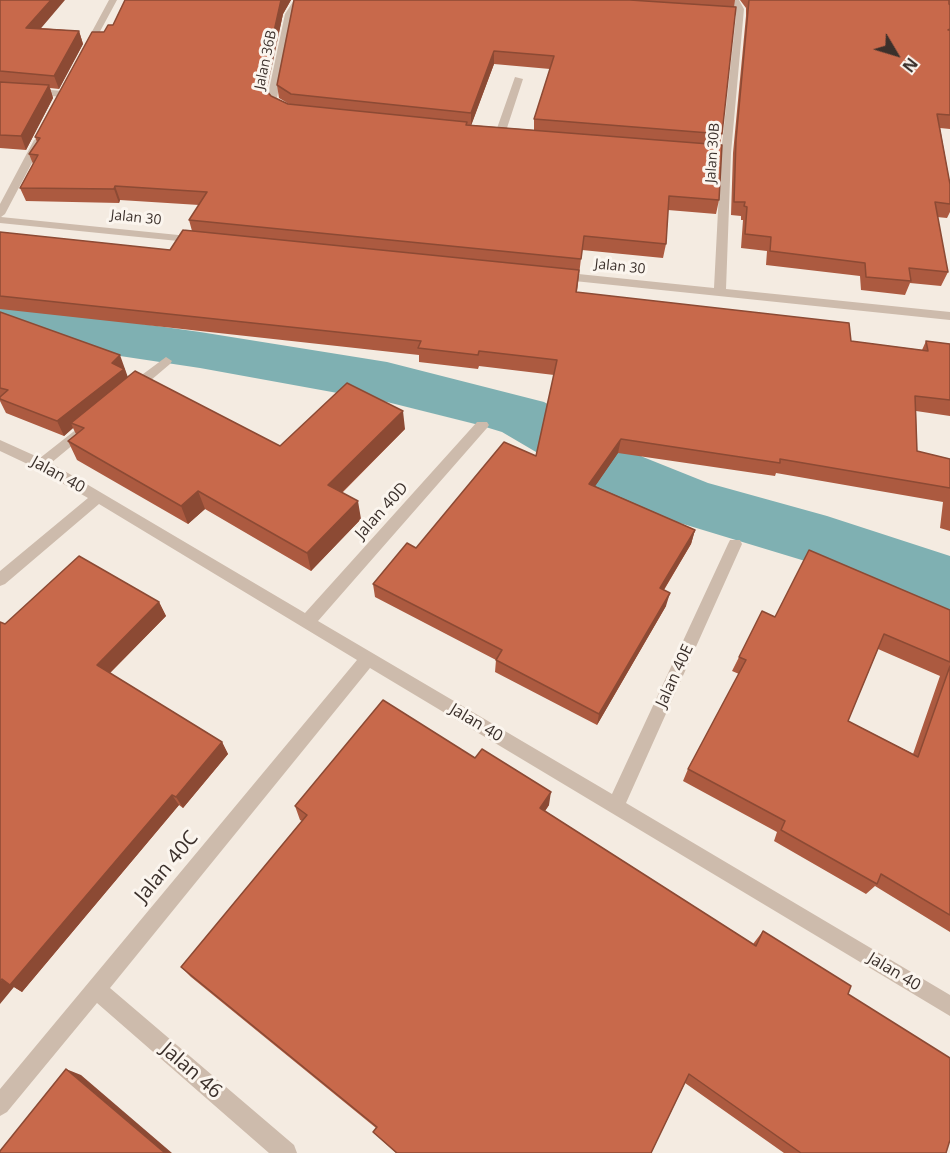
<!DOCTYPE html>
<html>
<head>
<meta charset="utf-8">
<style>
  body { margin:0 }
  #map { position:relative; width:950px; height:1153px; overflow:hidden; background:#f4ebe1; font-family:"Open Sans",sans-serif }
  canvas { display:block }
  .north { position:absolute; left:866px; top:24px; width:60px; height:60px; -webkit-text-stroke:4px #fbf5ee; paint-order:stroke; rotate:128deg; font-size:16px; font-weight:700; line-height:24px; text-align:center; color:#3b302b }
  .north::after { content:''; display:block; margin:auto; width:21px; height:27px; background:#3b302b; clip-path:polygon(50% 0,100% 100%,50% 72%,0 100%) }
</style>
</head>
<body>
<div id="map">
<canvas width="950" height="1153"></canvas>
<div class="north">N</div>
</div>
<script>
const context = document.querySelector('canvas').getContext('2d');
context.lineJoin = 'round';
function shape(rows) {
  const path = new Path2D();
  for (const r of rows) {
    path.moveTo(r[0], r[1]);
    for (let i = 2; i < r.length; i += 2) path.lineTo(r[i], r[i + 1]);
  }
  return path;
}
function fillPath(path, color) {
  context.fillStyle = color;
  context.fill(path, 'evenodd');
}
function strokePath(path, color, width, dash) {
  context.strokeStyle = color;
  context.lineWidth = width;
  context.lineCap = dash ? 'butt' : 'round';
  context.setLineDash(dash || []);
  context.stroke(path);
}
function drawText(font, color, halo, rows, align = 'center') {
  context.font = font + ' "Open Sans",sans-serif';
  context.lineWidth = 6;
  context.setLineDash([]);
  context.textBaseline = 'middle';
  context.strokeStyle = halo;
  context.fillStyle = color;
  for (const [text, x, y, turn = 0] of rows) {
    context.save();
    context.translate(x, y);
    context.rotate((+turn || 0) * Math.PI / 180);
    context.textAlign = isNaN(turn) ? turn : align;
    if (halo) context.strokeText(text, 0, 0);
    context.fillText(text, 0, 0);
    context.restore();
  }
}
const river = shape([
  [0,304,200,332,387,362,544,402,643,457,708,483,827,516,950,556,950,612,815,564,670,520,599,489,502,432,479,425,387,402,200,368,0,338,0,304]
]);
const minor = shape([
  [109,0,117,0,90,50,83,52,82,50,109,0],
  [294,0,302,0,293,14,277,98,289,109,284,112,267,99,285,14,294,0],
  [724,0,739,0,744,9,731,153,726,289,950,312,950,320,555,279,553,276,559,272,714,288,721,153,736,16,733,4,724,0],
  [515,77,523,79,505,134,497,136,495,134,515,77],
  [0,86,63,91,68,94,63,97,0,92,0,86],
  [39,137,44,140,5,214,1,217,198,237,204,240,198,243,0,223,0,204,34,140,39,137],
  [166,357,172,361,170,364,137,392,127,392,126,389,127,386,166,357],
  [92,417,97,419,99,422,97,425,51,463,305,613,477,422,487,422,489,425,487,428,318,621,612,794,728,544,730,540,740,540,742,544,626,803,950,995,950,1016,370,668,110,988,294,1145,297,1153,269,1153,97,1003,7,1112,0,1116,0,1089,357,660,99,504,5,584,0,586,0,571,88,498,36,468,0,451,0,440,40,458,92,417]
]);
const wall = shape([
  [0,0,41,28,79,31,83,44,59,89,50,88,53,98,26,150,0,148],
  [125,0,291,0,283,14,266,91,271,96,289,104,279,98,277,85,294,0,735,0,734,7,722,134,720,144,719,200,716,214,668,210,666,244,663,258,582,250,577,292,851,341,922,350,926,341,950,344,950,416,916,411,917,451,950,459,950,531,940,528,943,502,776,473,775,476,618,453,595,486,695,530,691,544,664,590,666,606,597,725,495,672,496,660,375,597,373,584,416,548,536,456,554,375,479,366,478,369,419,362,419,355,0,309,0,232,170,250,192,231,189,220,199,205,120,200,119,203,26,201,20,188,33,164,29,154,37,142,35,137,104,32,113,25],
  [494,64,550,69,534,119,534,130,471,125],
  [740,0,950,0,950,129,940,128,950,184,950,212,947,218,937,217,948,272,941,286,910,283,905,295,861,290,860,276,766,265,767,251,741,248,743,220,741,220,741,216,731,215,733,153,746,16,746,8],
  [0,312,125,370,127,377,280,446,405,429,342,493,361,519,311,571,205,509,188,524,77,460,68,441,76,434,73,428,64,436,6,413,0,401],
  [159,602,166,616,110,673,222,742,228,754,183,808,179,805,22,992,14,987,5,624],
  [950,610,950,932,875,886,866,894,774,841,777,832,683,781,688,769,739,674,732,671,739,657,775,617],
  [878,649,940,676,913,754,848,721],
  [549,805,545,811,753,944,763,931,848,994,946,1153,784,1153,685,1083,651,1153,396,1153,373,1132,376,1128,191,977,181,967,302,821,300,820,295,806]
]);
const shadedWall = shape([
  [51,0,65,0,31,40,26,28],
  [281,0,291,0,283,14,265,99,262,85],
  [79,31,83,44,59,89,54,76],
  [494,51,494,64,471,126,471,113],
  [49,85,53,98,26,150,21,136],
  [115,186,120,200,119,203,114,189],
  [120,355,130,383,71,423,73,428,64,436,57,421],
  [403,411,405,429,331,503,328,485],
  [621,439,618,453,587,498,589,484],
  [198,491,205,509,188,524,181,506],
  [358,501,361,519,311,571,307,553],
  [695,530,691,544,657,601,660,588],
  [670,593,666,606,597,725,599,714],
  [159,602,166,616,105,678,97,665],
  [222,742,228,754,183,808,176,797],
  [551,792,549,805,538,821,540,808],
  [172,795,179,805,22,992,14,987,0,1004,0,982],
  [66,1069,81,1075,172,1153,165,1153]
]);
const building = shape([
  [0,0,51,0,26,28,79,31,54,76,0,71,0,0],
  [125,0,281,0,262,85,271,96,288,104,467,122,466,125,722,145,719,200,669,196,666,244,584,236,581,259,189,220,207,192,115,186,114,189,20,188,38,155,29,154,40,138,35,137,92,32,104,32,108,25,113,25,125,0],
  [294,0,630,0,736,7,722,134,534,119,554,56,494,51,471,113,291,94,277,85,294,0],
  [749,0,949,0,949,4,950,5,950,29,948,30,950,30,950,115,937,114,950,184,950,204,935,202,948,272,909,268,911,281,866,277,865,263,770,251,771,237,745,234,747,207,744,206,745,202,734,202,736,140,749,0],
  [0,82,49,85,21,136,0,135,0,82],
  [183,230,579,270,576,292,849,323,851,341,928,351,926,341,950,344,950,400,915,396,917,451,950,459,950,488,780,459,780,463,621,439,589,484,695,530,660,588,670,593,599,714,496,660,502,650,373,584,407,543,416,548,504,442,536,456,557,360,479,351,478,355,418,348,421,341,0,296,0,232,170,250,183,230],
  [0,312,120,355,112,363,124,369,57,421,0,399,0,397,8,390,0,388,0,312],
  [135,371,280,446,347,383,403,411,328,485,358,501,307,553,198,491,181,506,68,441,84,428,71,423,135,371],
  [809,550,950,610,950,662,884,634,848,721,918,757,950,666,950,915,881,874,877,884,781,830,785,821,688,769,746,660,739,657,762,611,775,617,809,550],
  [79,556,159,602,97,665,222,742,176,797,172,795,10,985,2,979,0,982,0,622,5,624,79,556],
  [383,700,475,758,482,749,551,792,540,808,756,946,763,931,851,986,848,994,950,1058,950,1140,946,1153,801,1153,689,1074,651,1153,397,1153,373,1132,377,1127,181,967,307,815,295,806,383,700],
  [66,1069,165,1153,0,1153,0,1151,66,1069]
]);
const farStreetnames = [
  ["Jalan 36B",266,60,-78],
  ["Jalan 30B",713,153,-86],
  ["Jalan 30",136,218,6],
  ["Jalan 30",620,267,6]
];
const streetNames = [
  ["Jalan 40",58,475,29],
  ["Jalan 40D",382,511,-48],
  ["Jalan 40E",675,676,-65],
  ["Jalan 40",476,723,31],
  ["Jalan 40",894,972,31]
];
const nearStreetnames = [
  ["Jalan 40C",167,867,-50],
  ["Jalan 46",191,1071,41]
];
fillPath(river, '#7fb0b2');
fillPath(minor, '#cdbbac');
fillPath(wall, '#ac5a40');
fillPath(shadedWall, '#8c4a34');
fillPath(building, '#c8694b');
strokePath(building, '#8c4a34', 1.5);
drawText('14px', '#3b302b', '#fbf5ee', farStreetnames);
drawText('16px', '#3b302b', '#fbf5ee', streetNames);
drawText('20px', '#3b302b', '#fbf5ee', nearStreetnames);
</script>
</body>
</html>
